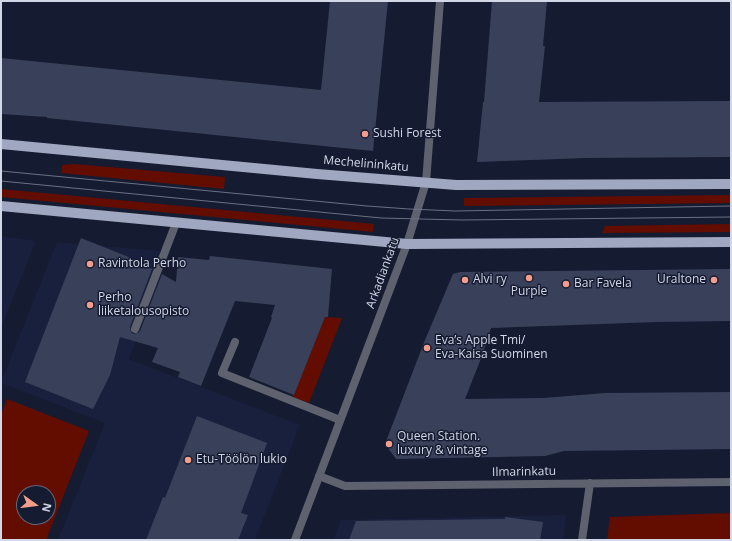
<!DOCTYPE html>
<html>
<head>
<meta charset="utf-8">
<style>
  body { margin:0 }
  #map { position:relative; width:732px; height:541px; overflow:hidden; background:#151b31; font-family:"Open Sans",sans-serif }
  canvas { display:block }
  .frame { position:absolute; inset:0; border:2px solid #d2d8e7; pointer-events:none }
  .north { position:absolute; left:16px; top:485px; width:40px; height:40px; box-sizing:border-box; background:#151b31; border:1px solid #61677a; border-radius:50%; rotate:104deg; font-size:11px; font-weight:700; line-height:16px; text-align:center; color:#d2d8e7 }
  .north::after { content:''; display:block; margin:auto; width:14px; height:18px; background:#f49d8b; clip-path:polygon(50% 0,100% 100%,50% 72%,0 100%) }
</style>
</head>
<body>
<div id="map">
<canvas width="732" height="541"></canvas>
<div class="frame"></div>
<div class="north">N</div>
</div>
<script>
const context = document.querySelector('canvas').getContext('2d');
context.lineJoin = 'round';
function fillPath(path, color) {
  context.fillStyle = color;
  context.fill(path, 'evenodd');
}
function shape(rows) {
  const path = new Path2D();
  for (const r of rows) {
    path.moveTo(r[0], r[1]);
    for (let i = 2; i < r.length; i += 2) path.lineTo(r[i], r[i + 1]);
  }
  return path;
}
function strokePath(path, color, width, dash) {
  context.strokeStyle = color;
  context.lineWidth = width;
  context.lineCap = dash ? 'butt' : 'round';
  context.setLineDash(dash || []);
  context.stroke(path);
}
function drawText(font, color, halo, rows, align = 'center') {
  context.font = font + ' "Open Sans",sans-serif';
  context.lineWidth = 3;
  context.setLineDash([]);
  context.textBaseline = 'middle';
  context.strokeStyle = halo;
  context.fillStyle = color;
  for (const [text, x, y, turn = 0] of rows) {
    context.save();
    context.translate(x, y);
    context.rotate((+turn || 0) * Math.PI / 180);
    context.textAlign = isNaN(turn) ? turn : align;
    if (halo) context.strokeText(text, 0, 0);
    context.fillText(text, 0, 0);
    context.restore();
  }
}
const built = shape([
  [1,236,36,241,1,328],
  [57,242,170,252,129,359,300,425,255,540,58,540,105,423,1,383,1,382],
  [566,515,563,540,333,540,341,520]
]);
const green = shape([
  [74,164,225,177,224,189,61,173,62,165],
  [1,189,374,224,373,232,1,197],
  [731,195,731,203,464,206,464,198],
  [731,224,731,232,602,233,605,226],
  [325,317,342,318,309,403,293,397],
  [7,399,89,431,46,540,1,540,1,414],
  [24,493,48,493,48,517,24,517],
  [731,513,731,540,607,540,610,517]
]);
const building = shape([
  [330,1,388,1,373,151,47,118,47,117,1,114,1,58,321,90],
  [492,1,547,1,543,46,545,46,539,102,731,101,731,157,586,158,477,162,483,102,484,102],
  [81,238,131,258,152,269,130,327,131,332,133,334,138,333,140,331,162,274,176,282,178,257,209,260,210,256,332,269,328,317,325,317,294,395,249,377,272,318,271,317,275,305,235,301,201,386,178,377,180,372,152,362,158,348,120,337,110,375,93,409,25,382],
  [731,269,731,321,656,322,491,328,482,356,465,399,544,398,605,393,731,392,731,449,564,451,545,456,396,459,385,444,425,340,453,274,460,272],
  [197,416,267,443,241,513,248,515,238,540,146,540,163,497,165,498],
  [505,517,543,522,540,540,349,540,356,521,505,519]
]);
const service = shape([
  [135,329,176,223],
  [235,342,222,373,340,420]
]);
const minor = shape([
  [426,182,440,1],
  [319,476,345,486,731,482],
  [582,540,590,483]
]);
const tertiary = shape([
  [295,540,407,244,426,182]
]);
const primary = shape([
  [1,144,317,174,456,185,731,184],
  [1,206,407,244,731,242]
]);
const tram = shape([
  [1,171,367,206,409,209,455,211,731,206],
  [1,181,381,218,462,220,731,217]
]);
const markers = [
  [365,134,4,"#f49d8b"],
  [90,264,4,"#f49d8b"],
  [529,278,4,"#f49d8b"],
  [465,280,4,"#f49d8b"],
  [714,280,4,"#f49d8b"],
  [566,284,4,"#f49d8b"],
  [90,305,4,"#f49d8b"],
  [427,348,4,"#f49d8b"],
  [389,444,4,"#f49d8b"],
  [188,460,4,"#f49d8b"]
];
const poiNames = [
  ["Sushi Forest",373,134],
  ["Ravintola Perho",98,264],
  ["Alvi ry",473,280],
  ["Uraltone",706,280,"right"],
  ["Bar Favela",574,284],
  ["Purple",529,292,"center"],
  ["Perho",98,298],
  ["liiketalousopisto",98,312],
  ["Eva’s Apple Tmi/",435,341],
  ["Eva-Kaisa Suominen",435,355],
  ["Queen Station.",397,437],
  ["luxury & vintage",397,451],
  ["Etu-Töölön lukio",196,460]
];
const streetNames = [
  ["Mechelininkatu",366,164,5],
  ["Arkadiankatu",383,273,-70],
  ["Ilmarinkatu",524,472,-1]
];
fillPath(built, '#19203d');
fillPath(green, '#630d00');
fillPath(building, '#39415a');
strokePath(service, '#5e626e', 8);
strokePath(minor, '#5e626e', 8);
strokePath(tertiary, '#5e626e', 8);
strokePath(primary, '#a0a8c1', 10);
strokePath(tram, '#6b7183', 1);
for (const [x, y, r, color] of markers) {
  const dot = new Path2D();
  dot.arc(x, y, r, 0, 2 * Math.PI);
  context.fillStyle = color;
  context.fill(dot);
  strokePath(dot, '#151b31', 1.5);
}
drawText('12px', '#d2d8e7', '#151b31', poiNames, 'left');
drawText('12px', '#d2d8e7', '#151b31', streetNames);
</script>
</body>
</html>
